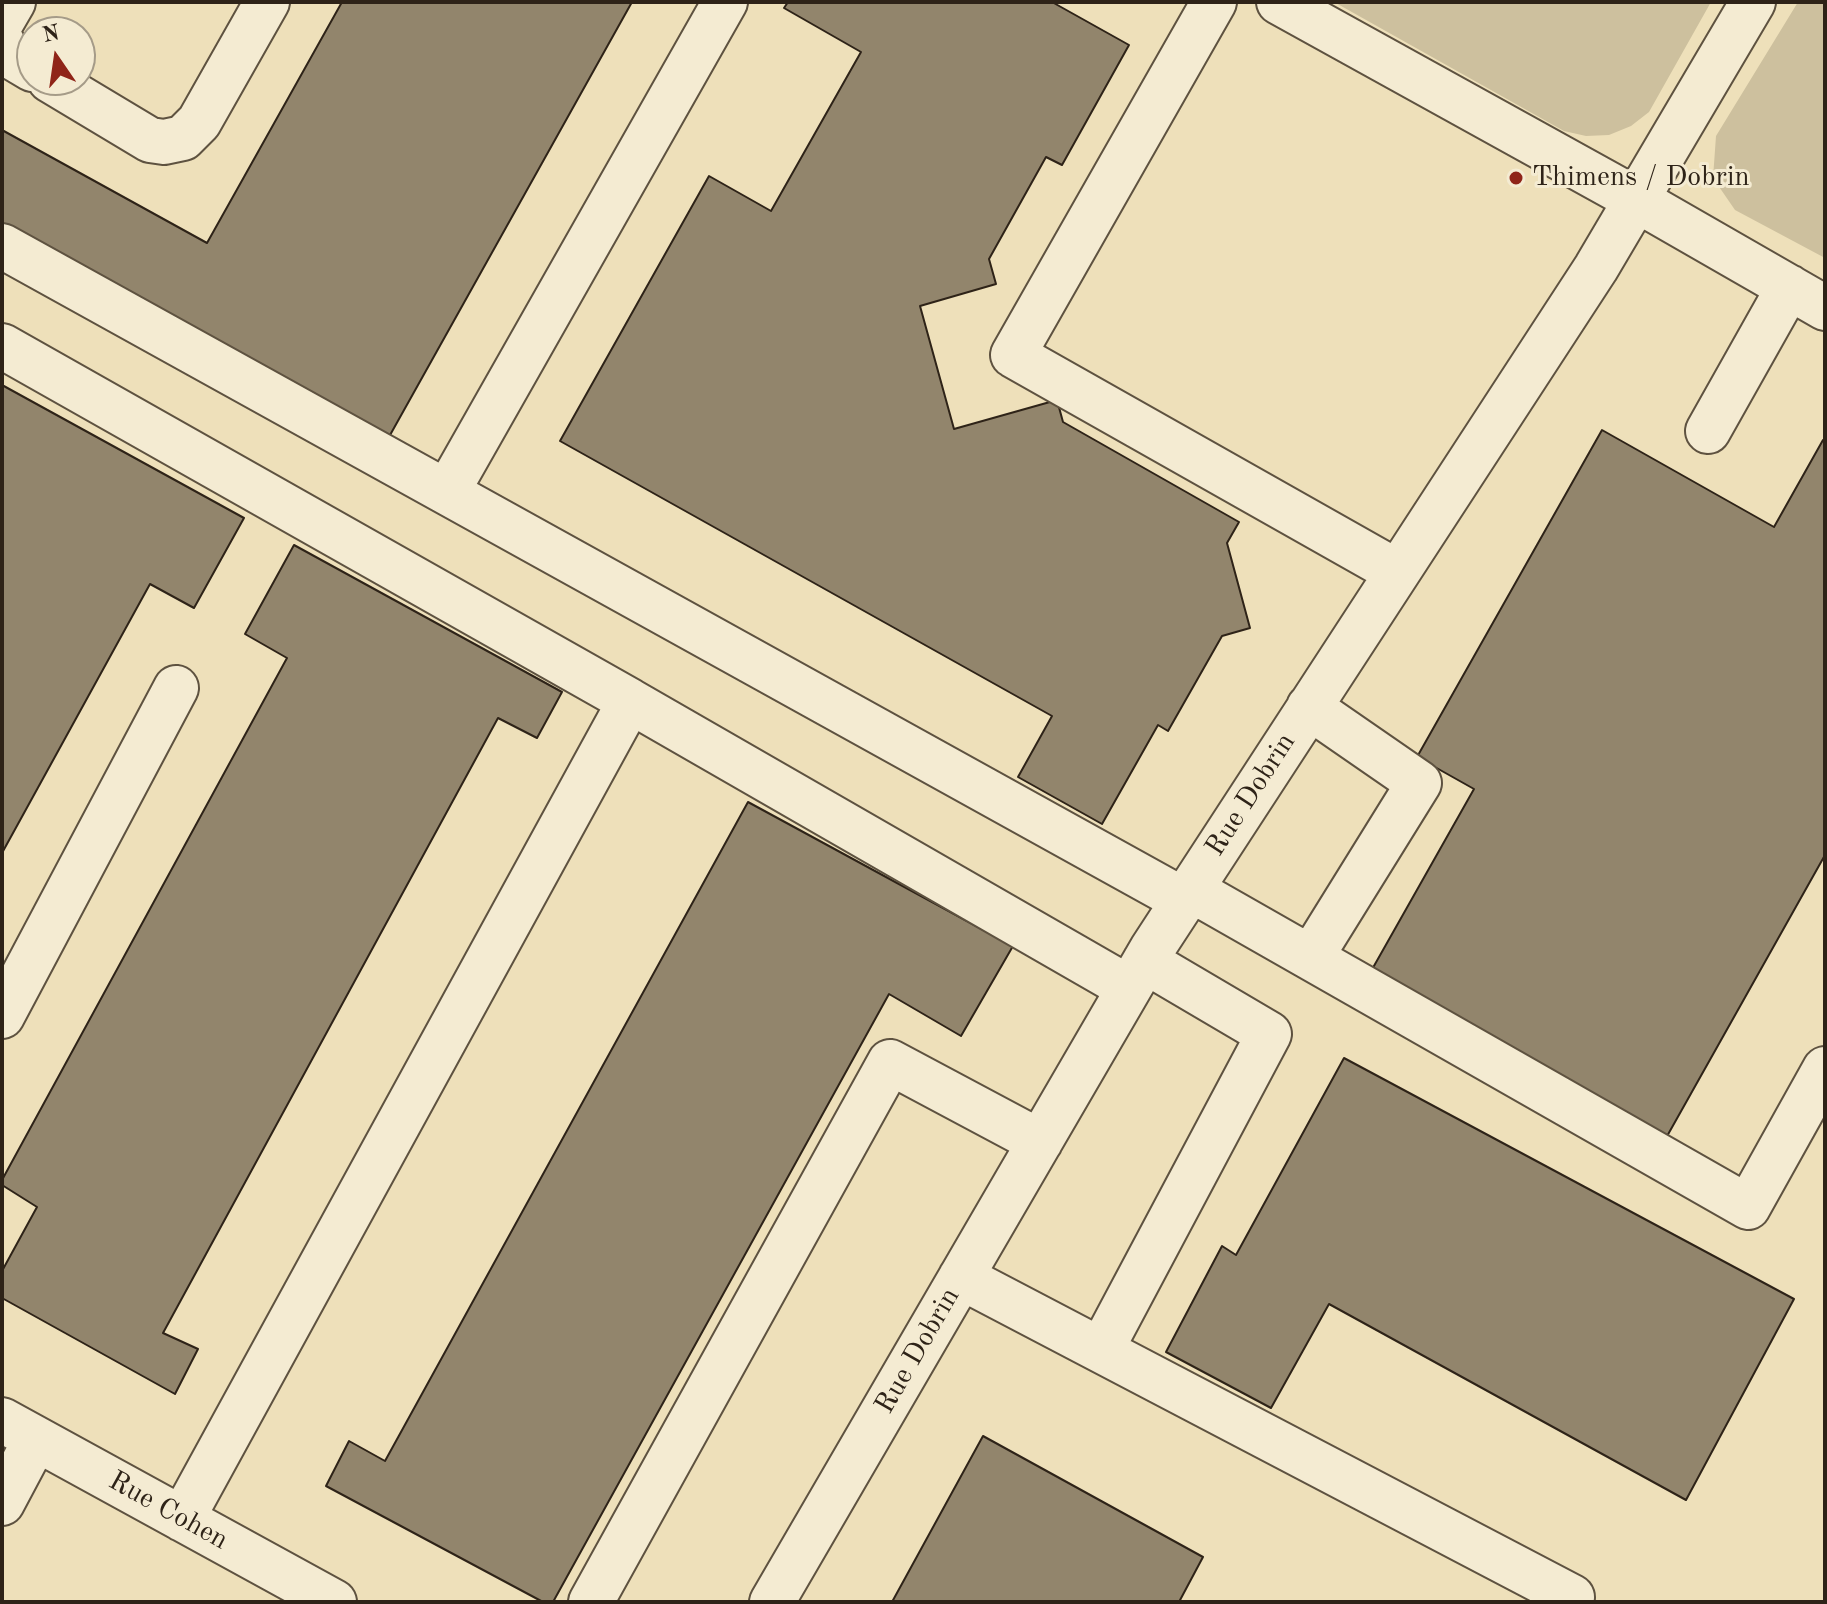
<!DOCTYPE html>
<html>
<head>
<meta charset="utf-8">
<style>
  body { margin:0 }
  #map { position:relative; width:1827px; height:1604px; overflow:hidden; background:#eee0ba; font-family:"Old Standard TT",serif }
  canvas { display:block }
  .frame { position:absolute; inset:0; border:4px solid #2e2318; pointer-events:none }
  .north { position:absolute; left:16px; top:16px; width:80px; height:80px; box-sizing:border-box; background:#f4ebd2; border:2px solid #a59b88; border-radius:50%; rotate:347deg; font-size:22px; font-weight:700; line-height:32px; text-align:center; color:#2e2318 }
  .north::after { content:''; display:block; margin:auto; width:28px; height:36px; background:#8f2418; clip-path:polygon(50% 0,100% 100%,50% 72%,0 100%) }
</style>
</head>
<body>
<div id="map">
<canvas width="1827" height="1604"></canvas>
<div class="frame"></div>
<div class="north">N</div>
</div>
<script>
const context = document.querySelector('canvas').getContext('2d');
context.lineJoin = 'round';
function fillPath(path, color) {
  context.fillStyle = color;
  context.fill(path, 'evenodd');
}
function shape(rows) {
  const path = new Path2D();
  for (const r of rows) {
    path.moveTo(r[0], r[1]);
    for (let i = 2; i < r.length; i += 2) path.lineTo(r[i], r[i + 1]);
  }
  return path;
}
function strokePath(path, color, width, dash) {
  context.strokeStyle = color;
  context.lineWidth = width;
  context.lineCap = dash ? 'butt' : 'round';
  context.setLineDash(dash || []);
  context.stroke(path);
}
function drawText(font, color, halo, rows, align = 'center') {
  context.font = font + ' "Old Standard TT",serif';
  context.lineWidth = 6;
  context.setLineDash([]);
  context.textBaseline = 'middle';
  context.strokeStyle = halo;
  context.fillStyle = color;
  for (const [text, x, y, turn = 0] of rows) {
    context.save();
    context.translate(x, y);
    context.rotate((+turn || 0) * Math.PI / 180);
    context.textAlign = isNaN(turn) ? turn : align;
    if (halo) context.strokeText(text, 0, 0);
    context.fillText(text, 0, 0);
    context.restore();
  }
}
const green = shape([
  [1334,2,1711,2,1649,112,1631,126,1609,135,1586,136,1564,131],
  [1798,2,1825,2,1825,258,1735,210,1713,178,1716,136]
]);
const building = shape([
  [342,2,632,2,380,453,2,243,2,130,207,243,342,2],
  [788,2,1052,2,1129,45,1062,165,1046,157,989,259,996,284,920,306,954,429,1057,400,1063,422,1239,522,1227,543,1250,628,1222,636,1168,731,1158,725,1102,824,1018,777,1052,716,560,441,709,176,771,211,861,52,784,8,788,2],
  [2,385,244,518,194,608,150,584,2,853,2,385],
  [1602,430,1774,527,1823,440,1825,442,1825,855,1666,1138,1370,973,1474,789,1417,757,1602,430],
  [294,545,562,692,537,738,498,718,163,1333,198,1349,175,1394,2,1298,2,1271,37,1207,2,1185,2,1180,287,658,245,634,294,545],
  [748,802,1013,946,961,1036,889,994,553,1602,543,1602,326,1486,349,1441,385,1461,748,802],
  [1344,1058,1794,1299,1686,1500,1329,1304,1271,1408,1166,1352,1222,1246,1236,1255,1344,1058],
  [983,1436,1203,1557,1179,1602,892,1602,983,1436]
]);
const minor = shape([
  [1214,2,1013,355,1397,572],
  [1279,2,1637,200,1825,308],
  [2,21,13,2],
  [2,42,7,54,32,69],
  [50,80,150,140,164,142,183,138,199,122,267,2],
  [2,246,1183,900],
  [2,346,630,701,182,1519],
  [1708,431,1789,287],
  [447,492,725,2],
  [630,701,1129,988],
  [1309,707,1419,783,1311,957],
  [1190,889,1748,1207,1825,1069],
  [2,1016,176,688],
  [961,1277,1572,1597],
  [1101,1350,1269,1034,1145,961],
  [2,1420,334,1602],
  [2,1503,36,1439],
  [591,1602,890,1062,1040,1142],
  [772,1602,1152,949,1596,268,1753,2]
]);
const markers = [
  [1516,178,8,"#8f2418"]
];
const poiNames = [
  ["Thimens / Dobrin",1532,178]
];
const streetNames = [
  ["Rue Dobrin",1251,795,-57],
  ["Rue Dobrin",918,1351,-60],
  ["Rue Cohen",168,1511,29]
];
fillPath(green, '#cdc09e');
fillPath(building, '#92856c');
strokePath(building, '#2e2318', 2);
strokePath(minor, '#5e5240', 48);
strokePath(minor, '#f4ebd2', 44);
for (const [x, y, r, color] of markers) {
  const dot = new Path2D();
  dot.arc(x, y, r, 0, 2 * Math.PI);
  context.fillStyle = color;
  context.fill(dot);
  strokePath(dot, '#f4ebd2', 3);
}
drawText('28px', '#2e2318', '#f4ebd2', poiNames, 'left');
drawText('28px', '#2e2318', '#f4ebd2', streetNames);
</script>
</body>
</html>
